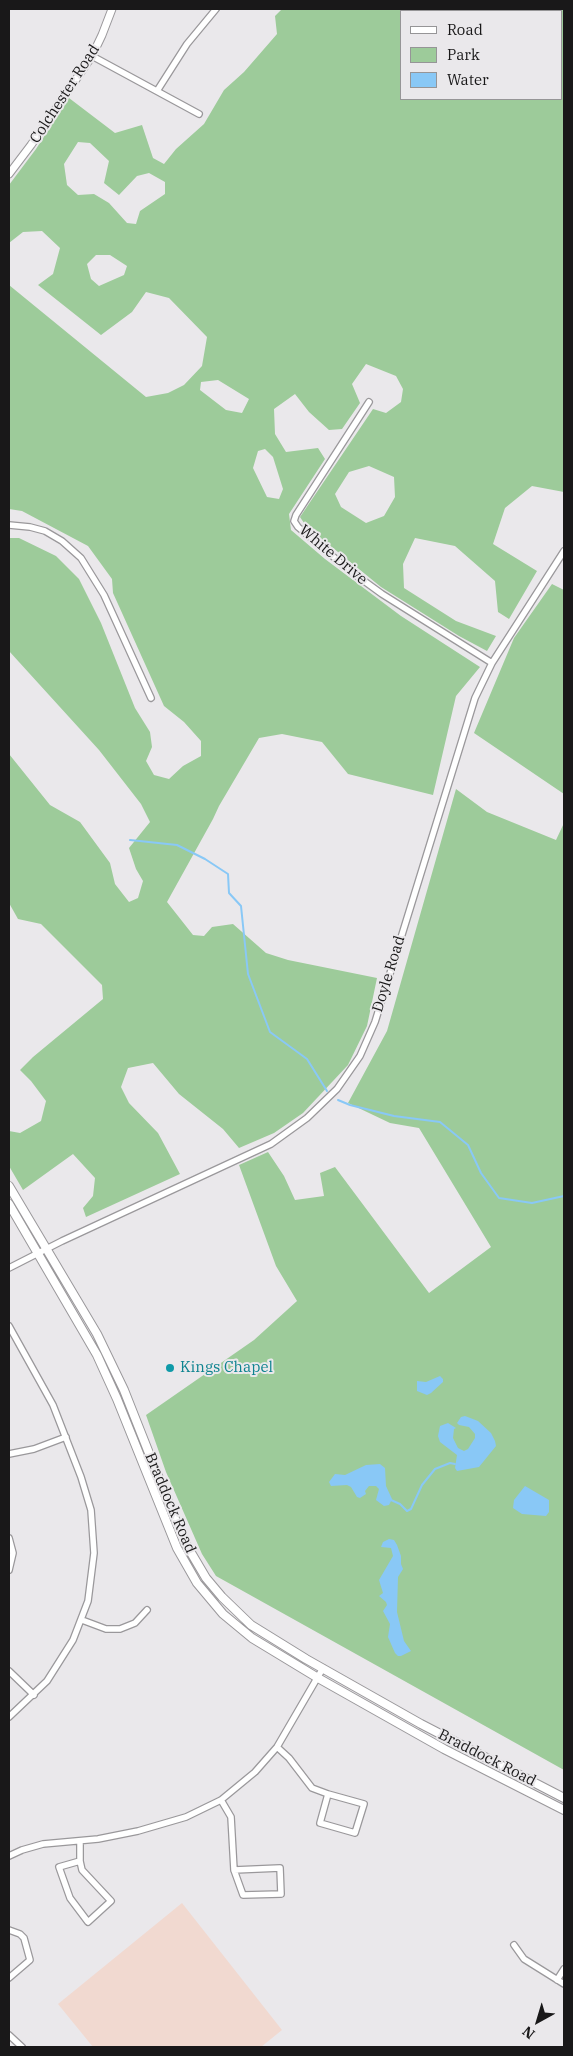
<!DOCTYPE html>
<html>
<head>
<meta charset="utf-8">
<style>
  body { margin:0 }
  #map { position:relative; width:573px; height:2056px; overflow:hidden; background:#eae8eb; font-family:"IBM Plex Serif",serif }
  canvas { display:block }
  .frame { position:absolute; inset:0; border:10px solid #191819; pointer-events:none }
  .legend { position:absolute; left:400px; top:10px; width:162px; height:90px; box-sizing:border-box; background:#eae8eb; border:1px solid #969597; margin:0; padding:6px 9px; list-style:none; font-size:15px; color:#191819 }
  .legend li { display:flex; align-items:center; gap:10px; height:25px }
  .legend b { width:25px; border:1px solid #969597 }
  .north { position:absolute; left:513px; top:1996px; width:50px; height:50px; -webkit-text-stroke:4px #eae8eb; paint-order:stroke; rotate:219deg; font-size:14px; font-weight:700; line-height:20px; text-align:center; color:#191819 }
  .north::after { content:''; display:block; margin:auto; width:18px; height:22px; background:#191819; clip-path:polygon(50% 0,100% 100%,50% 72%,0 100%) }
</style>
</head>
<body>
<div id="map">
<canvas width="573" height="2056"></canvas>
<div class="frame"></div>
<ul class="legend">
<li><b style="height:6px;background:#fff"></b>Road</li>
<li><b style="height:14px;background:#9dcb9a"></b>Park</li>
<li><b style="height:14px;background:#89c8f6"></b>Water</li>
</ul>
<div class="north">N</div>
</div>
<script>
const context = document.querySelector('canvas').getContext('2d');
context.lineJoin = 'round';
function fillPath(path, color) {
  context.fillStyle = color;
  context.fill(path, 'evenodd');
}
function shape(rows) {
  const path = new Path2D();
  for (const r of rows) {
    path.moveTo(r[0], r[1]);
    for (let i = 2; i < r.length; i += 2) path.lineTo(r[i], r[i + 1]);
  }
  return path;
}
function strokePath(path, color, width, dash) {
  context.strokeStyle = color;
  context.lineWidth = width;
  context.lineCap = dash ? 'butt' : 'round';
  context.setLineDash(dash || []);
  context.stroke(path);
}
function drawText(font, color, halo, rows, align = 'center') {
  context.font = font + ' "IBM Plex Serif",serif';
  context.lineWidth = 4;
  context.setLineDash([]);
  context.textBaseline = 'middle';
  context.strokeStyle = halo;
  context.fillStyle = color;
  for (const [text, x, y, turn = 0] of rows) {
    context.save();
    context.translate(x, y);
    context.rotate((+turn || 0) * Math.PI / 180);
    context.textAlign = isNaN(turn) ? turn : align;
    if (halo) context.strokeText(text, 0, 0);
    context.fillText(text, 0, 0);
    context.restore();
  }
}
const industrial = shape([
  [182,1903,282,2030,261,2047,93,2047,58,2004]
]);
const green = shape([
  [282,9,564,9,564,492,532,486,505,508,493,544,537,571,509,619,498,612,495,581,455,546,415,538,403,564,404,588,456,621,496,636,487,651,459,636,381,587,306,526,300,517,373,409,386,413,401,402,403,389,396,376,366,364,352,384,360,403,342,429,329,430,309,412,295,394,274,409,275,434,286,452,318,448,325,459,289,514,291,530,325,559,401,616,480,667,456,696,433,795,348,774,322,742,282,734,259,738,219,806,213,819,167,902,193,935,204,936,212,927,233,924,266,953,288,960,377,978,367,1026,348,1065,303,1113,274,1133,239,1148,223,1129,179,1094,153,1063,128,1068,121,1087,129,1103,158,1133,180,1174,86,1217,83,1208,93,1196,95,1178,73,1154,23,1190,9,1166,9,1131,20,1133,41,1121,46,1101,31,1081,20,1070,33,1057,103,999,102,985,41,924,18,919,9,903,9,754,50,805,80,822,110,863,115,884,129,902,138,898,143,881,136,869,129,848,150,822,141,804,99,750,9,651,9,538,19,538,56,556,79,579,101,623,135,708,150,732,152,747,146,761,154,775,169,779,183,766,201,756,201,741,184,722,164,706,113,593,112,579,88,546,22,511,9,509,9,285,146,397,168,393,184,385,202,366,207,337,169,298,146,292,132,312,101,335,38,285,53,274,60,248,42,231,23,232,9,243,9,185,36,149,69,98,115,133,142,125,153,158,164,164,176,149,204,124,224,90,244,72,277,34,275,16],
  [562,11,562,99,402,99,402,11],
  [78,142,90,143,109,161,104,183,119,195,137,176,149,173,165,182,165,194,140,211,136,224,127,223,109,203,94,194,78,195,67,185,64,164],
  [96,255,110,255,127,266,124,275,99,286,91,279,87,264],
  [218,380,249,399,242,413,226,410,200,390,201,382],
  [265,449,273,457,283,489,279,499,267,497,253,468,258,451],
  [369,466,394,477,395,497,384,516,366,523,341,507,335,494,349,472],
  [552,584,564,590,564,794,474,733,514,638],
  [456,789,487,812,556,840,564,823,564,1770,216,1576,202,1554,166,1472,146,1415,254,1340,297,1301,276,1266,239,1165,268,1152,284,1176,295,1200,324,1196,320,1173,335,1167,429,1293,491,1247,419,1128,390,1123,348,1103,387,1031]
]);
const water = shape([
  [440,1376,443,1379,443,1382,431,1393,427,1395,417,1391,417,1381,426,1382],
  [465,1416,478,1421,491,1433,495,1441,496,1446,479,1467,457,1471,455,1468,457,1455,440,1442,438,1436,440,1426,448,1423,456,1428,454,1429,453,1438,458,1448,464,1451,468,1449,475,1438,475,1434,469,1427,459,1425,457,1423,461,1417],
  [380,1464,385,1468,386,1486,392,1499,389,1505,384,1506,376,1500,379,1489,376,1486,369,1486,365,1491,366,1494,360,1498,357,1497,351,1487,347,1485,331,1486,329,1482,335,1474,345,1475,366,1465],
  [525,1486,549,1500,549,1512,546,1516,522,1514,513,1508,514,1500],
  [389,1539,394,1540,397,1545,401,1556,401,1564,403,1569,398,1577,397,1612,404,1641,411,1651,401,1656,398,1656,395,1653,388,1637,390,1624,383,1611,387,1605,386,1602,379,1596,383,1593,379,1580,393,1556,391,1548,381,1547,383,1542]
]);
const stream = shape([
  [130,840,177,845,205,859,228,874,229,893,241,906,248,974,270,1032,307,1059,327,1091],
  [338,1100,350,1105,394,1116,440,1122,468,1145,481,1173,499,1198,532,1203,564,1196],
  [391,1500,400,1504,407,1511,411,1509,422,1485,435,1469,450,1463,455,1464]
]);
const minor = shape([
  [92,56,199,114],
  [157,91,187,44,216,9],
  [369,402,296,515,294,521,298,527,349,570,382,594,492,663],
  [9,525,30,527,45,531,62,541,81,558,104,595,151,698],
  [9,1268,62,1241,271,1144,307,1118,337,1089,360,1056,375,1022,475,698,492,663,564,551],
  [9,1326,53,1405,81,1477,91,1510,94,1553,88,1601,73,1640,47,1681,9,1717],
  [9,1454,34,1449,66,1437],
  [9,1538,13,1553,9,1570],
  [82,1620,106,1629,120,1629,135,1623,147,1610],
  [9,1671,34,1695],
  [277,1747,289,1758,312,1788,328,1794],
  [328,1794,364,1804,355,1833,320,1823,328,1794],
  [221,1800,231,1817,234,1870],
  [80,1841,80,1861],
  [9,1856,22,1850,43,1844,98,1839,138,1831,186,1817,221,1800,255,1772,277,1747,323,1668],
  [80,1861,82,1870,111,1901,88,1922,70,1898,59,1867,80,1861],
  [280,1868,281,1894,243,1895,234,1870,280,1868],
  [9,1930,20,1934,24,1938,30,1960,9,1978],
  [514,1945,524,1959,564,1984],
  [557,1980,564,1969],
  [9,2035,22,2047]
]);
const tertiary = shape([
  [9,174,31,145,92,56,102,35,112,9]
]);
const secondary = shape([
  [9,1186,97,1334,124,1390,183,1539,206,1578,222,1597,251,1625,306,1659,421,1724,564,1798],
  [9,1204,97,1355,117,1399,177,1548,197,1583,223,1614,252,1638,318,1678,444,1749,564,1810]
]);
const markers = [
  [170,1368,5,"#0f9aa8"]
];
const streetNames = [
  ["Colchester Road",65,94,-57],
  ["White Drive",333,555,40],
  ["Doyle Road",389,974,-73],
  ["Braddock Road",170,1503,67],
  ["Braddock Road",487,1758,27]
];
const cultureNames = [
  ["Kings Chapel",180,1368]
];
fillPath(industrial, '#f1d9d0');
fillPath(green, '#9dcb9a');
fillPath(water, '#89c8f6');
strokePath(stream, '#89c8f6', 2);
strokePath(minor, '#9a989b', 8);
strokePath(tertiary, '#9a989b', 9);
strokePath(secondary, '#9a989b', 10);
strokePath(minor, '#fff', 5.5);
strokePath(tertiary, '#fff', 7);
strokePath(secondary, '#fff', 8);
for (const [x, y, r, color] of markers) {
  const dot = new Path2D();
  dot.arc(x, y, r, 0, 2 * Math.PI);
  context.fillStyle = color;
  context.fill(dot);
  strokePath(dot, '#eae8eb', 2);
}
drawText('15px', '#191819', '#eae8eb', streetNames);
drawText('15px', '#0d838f', '#eae8eb', cultureNames, 'left');
</script>
</body>
</html>
